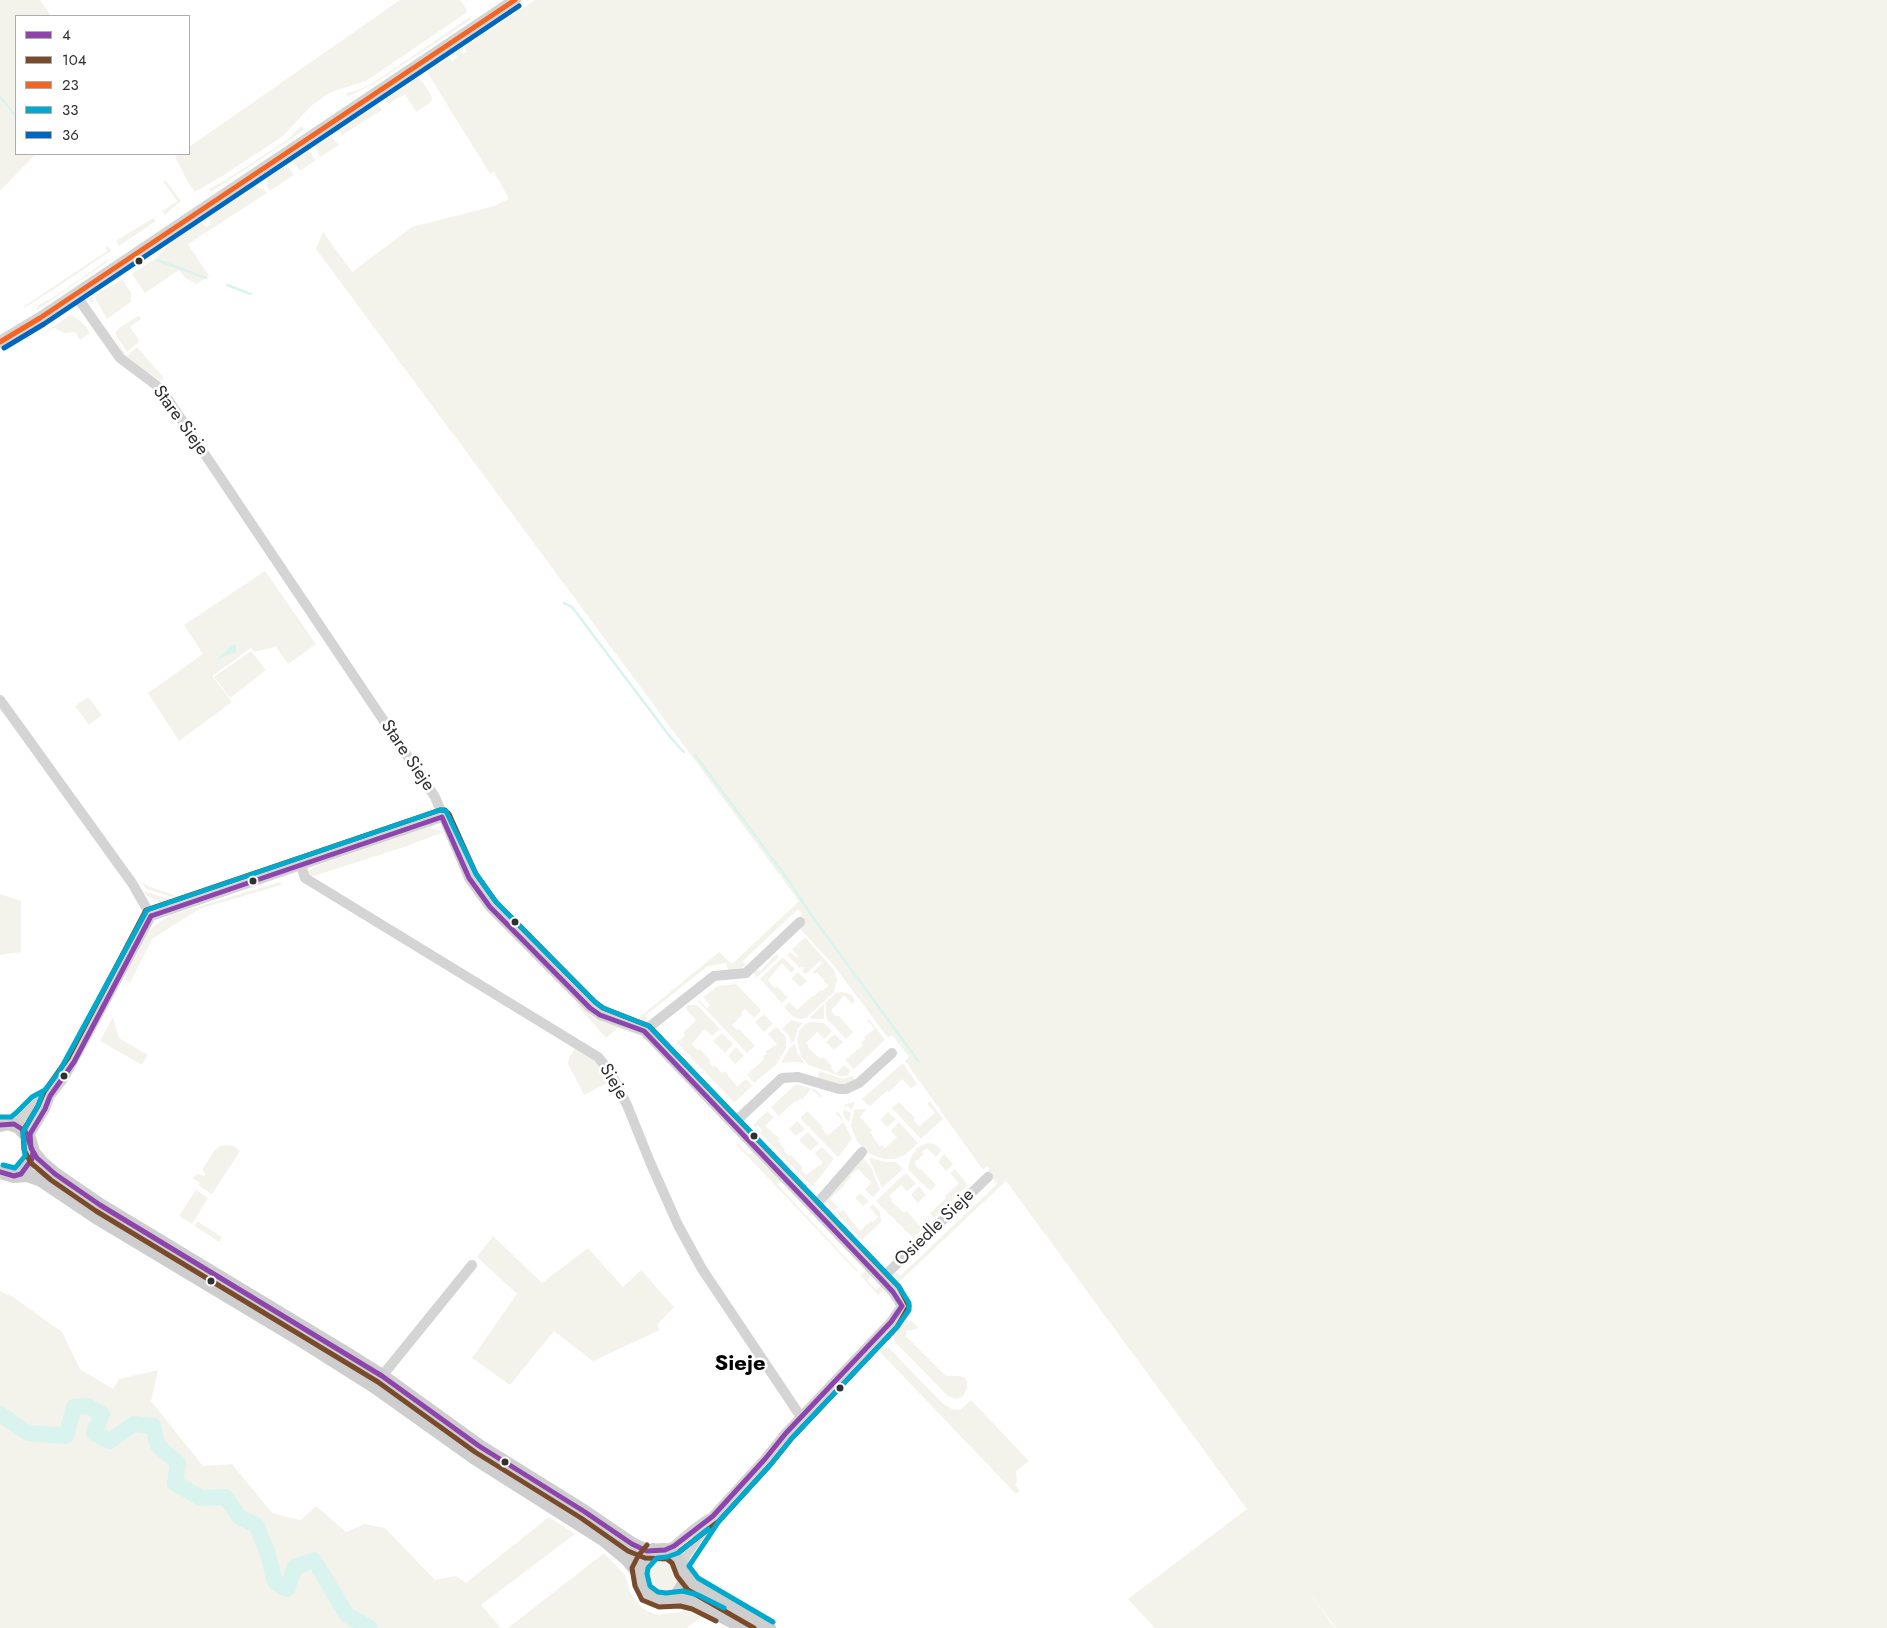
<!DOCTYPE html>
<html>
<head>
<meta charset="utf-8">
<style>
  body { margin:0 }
  #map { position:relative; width:1887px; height:1628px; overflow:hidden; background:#fff; font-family:Jost,sans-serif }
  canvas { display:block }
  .legend { position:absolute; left:15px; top:15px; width:175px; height:140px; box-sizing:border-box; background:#fff; border:1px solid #acacac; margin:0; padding:6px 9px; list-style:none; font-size:15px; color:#303030 }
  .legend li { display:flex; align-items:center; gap:10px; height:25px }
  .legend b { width:25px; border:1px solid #acacac }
</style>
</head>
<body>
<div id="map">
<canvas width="1887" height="1628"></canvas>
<ul class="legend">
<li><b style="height:6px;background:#8e44ad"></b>4</li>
<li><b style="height:6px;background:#7a4b2a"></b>104</li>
<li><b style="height:6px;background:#f26522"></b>23</li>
<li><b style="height:6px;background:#00a9ce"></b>33</li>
<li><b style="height:6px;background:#0065bd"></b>36</li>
</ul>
</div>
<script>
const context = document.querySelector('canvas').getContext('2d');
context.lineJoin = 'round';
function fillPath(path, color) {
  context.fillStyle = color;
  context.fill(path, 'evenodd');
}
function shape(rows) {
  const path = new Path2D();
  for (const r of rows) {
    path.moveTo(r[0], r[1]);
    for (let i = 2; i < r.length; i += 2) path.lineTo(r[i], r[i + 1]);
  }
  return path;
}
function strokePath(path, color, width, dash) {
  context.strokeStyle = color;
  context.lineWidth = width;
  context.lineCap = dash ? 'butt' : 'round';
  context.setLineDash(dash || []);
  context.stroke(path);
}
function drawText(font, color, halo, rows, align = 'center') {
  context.font = font + ' Jost,sans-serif';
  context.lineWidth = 5;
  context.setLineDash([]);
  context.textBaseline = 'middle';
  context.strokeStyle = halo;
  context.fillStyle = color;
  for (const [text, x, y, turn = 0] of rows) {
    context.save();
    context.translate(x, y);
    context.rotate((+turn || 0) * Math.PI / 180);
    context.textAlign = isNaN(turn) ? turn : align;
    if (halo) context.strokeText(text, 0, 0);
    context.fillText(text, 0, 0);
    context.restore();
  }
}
const green = shape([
  [0,0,40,0,51,16,16,16,16,154,36,154,0,191],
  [400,0,460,0,467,10,466,13,366,81,331,92,311,106,283,136,221,177,195,192,189,184,175,157,179,154,189,154,189,147],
  [535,0,1887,0,1887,1628,1336,1628,1303,1584,1335,1628,1155,1628,1128,1599,1247,1509,1006,1181,899,1282,905,1289,899,1291,893,1273,897,1273,900,1276,997,1184,988,1171,990,1169,987,1166,983,1170,905,1061,909,1057,892,1035,888,1038,832,963,800,929,805,923,799,917,802,914,798,909,743,961,746,967,728,970,726,963,708,966,645,1016,647,1019,643,1022,636,1020,719,952,732,964,799,901,316,249,323,232,352,272,412,227,494,206,509,199,494,172,490,174,427,72,449,57,452,61,457,57,455,53,460,50,462,54,467,52,464,47],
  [519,6,520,7,463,45,463,43],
  [473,15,469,21,375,83,348,97,346,93,358,90,371,84],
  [419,77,431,95,432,99,430,103,416,112,405,94,389,104,386,99],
  [378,104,382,110,342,135,340,130],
  [301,126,304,129,293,138,211,192,209,189,224,181,287,140],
  [331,136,339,145,320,157,315,146],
  [308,151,316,160,300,171,293,161],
  [287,165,294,175,270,191,266,185,268,183,266,179],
  [165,180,181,201,165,215,162,211,177,201,163,181],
  [256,186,260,189,263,188,267,193,188,244,209,276,197,284,185,278,179,270,145,293,132,274,156,258,171,242,201,222,206,227,211,224,209,217],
  [153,218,156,221,119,246,116,241],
  [108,246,111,251,53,290,24,308,23,307,107,251,106,247],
  [110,258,106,263,37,310,37,307,39,305,60,293],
  [126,273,127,274,95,291,92,297,94,302,89,301,93,290],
  [127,277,123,280,131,293,131,302,107,319,96,300,95,295],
  [70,315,75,317,86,326,90,333,80,340,75,332,65,333,54,328,40,336],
  [138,316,142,318,130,327,140,341,127,352,115,333,119,328],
  [112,335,127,356,137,347,164,378,161,381,132,362,122,352],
  [265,571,316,644,288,664,276,647,254,652,251,648,212,676,232,702,179,741,148,693,203,654,184,625],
  [251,651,266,670,230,698,214,677],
  [88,697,102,715,89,725,75,706],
  [426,828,432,828,444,832,407,846,308,878,308,871,318,865],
  [255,870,255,872,245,876,256,873,255,876,192,897,190,895,244,876,175,898,146,889,141,881,148,886,177,896],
  [279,882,282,885,199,909,152,939,130,983,126,980,126,973,147,932,161,921,171,915],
  [139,884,144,891,174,901,187,897,188,899,171,904,160,903,146,895],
  [0,894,21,901,21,952,0,955],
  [805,937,834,970,837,980,834,992,806,1018,801,1019,793,1017,784,1007,789,1002,797,1010,812,996,813,997,820,990,822,991,828,986,817,972,814,974,813,972,822,963,820,961,806,974,802,971,804,967,800,968,787,955,790,952,797,958,798,956,792,949],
  [777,954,779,957,756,978,754,971,760,971],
  [783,957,795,969,791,973,782,963,768,980,775,988,777,986,788,998,782,1003,760,979],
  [798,972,807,981,800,987,791,978],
  [736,984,761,1010,754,1018,745,1009,741,1013,742,1015,732,1025,737,1030,739,1029,755,1046,747,1053,698,1001,699,1000,707,1008,710,1005,703,997,718,986],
  [842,992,852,995,855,1001,852,1004,844,995,831,1011,836,1016,838,1015,853,1032,846,1039,827,1019,826,1015,826,1002,836,993],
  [575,1003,577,1003,593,1017,601,1021,633,1032,632,1033,618,1028,606,1038],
  [824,1004,824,1019,811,1019,810,1017],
  [688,1005,697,1005,720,1029,712,1036,705,1029,692,1044,698,1051,700,1049,710,1060,709,1062,713,1067,715,1066,722,1073,725,1071,737,1087,746,1079,752,1086,736,1101,733,1101,677,1043,685,1035,683,1033,696,1020,685,1008],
  [764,1014,773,1024,764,1032,755,1022],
  [113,1017,119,1038,148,1055,142,1065,100,1041],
  [869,1019,885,1040,854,1069,845,1060,863,1045,861,1043,865,1039,864,1037,875,1029,867,1020],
  [791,1020,803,1023,798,1028,795,1040,791,1044,789,1035,782,1029],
  [811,1022,824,1023,832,1031,824,1039,817,1032,806,1043,809,1046,808,1048,821,1059,823,1057,832,1066,831,1068,836,1073,844,1065,851,1071,847,1076,840,1076,809,1065,801,1057,797,1041,799,1031,805,1024],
  [776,1027,786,1037,786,1048,776,1065,754,1083,747,1075,764,1059,763,1057,767,1053,765,1052,777,1044,768,1034],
  [722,1033,733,1044,725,1053,713,1041],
  [835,1034,843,1042,834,1050,826,1042],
  [795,1044,797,1052,804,1063,795,1062,781,1063,790,1047],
  [576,1047,596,1059,611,1081,584,1095,568,1064,569,1058],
  [736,1047,744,1056,735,1064,728,1056],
  [903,1063,917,1084,911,1088,902,1079,889,1092,887,1091,870,1106,868,1105,862,1099],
  [819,1071,843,1079,852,1076,855,1080,853,1083,841,1085,818,1078],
  [796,1084,816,1090,822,1096,820,1097,811,1089,802,1100,801,1098,797,1102,795,1101,779,1116,771,1107],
  [930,1101,943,1119,921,1139,892,1108,899,1102,915,1118,913,1120,919,1126,935,1113,927,1104],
  [855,1102,852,1110,848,1106,845,1107,845,1110,851,1113,849,1123,843,1114,845,1104],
  [866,1109,860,1117,872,1130,870,1132,880,1147,882,1145,885,1148,897,1137,891,1131,899,1122,918,1143,905,1155,895,1159,884,1159,865,1152,856,1139,851,1126,854,1110],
  [767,1111,774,1117,765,1126,780,1139,778,1141,785,1149,784,1151,789,1156,791,1155,802,1167,801,1169,806,1175,823,1163,815,1153,822,1147,834,1159,812,1187,760,1133,762,1130,758,1126,756,1128,753,1125],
  [807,1111,823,1127,822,1129,828,1135,844,1122,835,1113,838,1112,841,1116,852,1139,838,1157,801,1119,801,1117],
  [888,1112,896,1119,887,1127,880,1120],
  [797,1121,805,1129,796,1136,789,1129],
  [808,1132,819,1144,810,1151,799,1140],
  [738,1143,749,1155,754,1151,781,1180,777,1184,858,1271,857,1272,737,1145],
  [926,1143,935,1144,942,1150,936,1157,927,1148,922,1152,924,1154,914,1163,919,1170,921,1169,936,1185,930,1191,908,1169,910,1159,917,1148],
  [227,1145,234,1146,240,1151,212,1194,198,1185,200,1183,193,1178,197,1174,204,1176,206,1174,202,1170,214,1151,220,1146],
  [944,1154,953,1164,946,1171,938,1162],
  [862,1156,872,1169,880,1190,873,1197,865,1190,871,1182,858,1169,850,1175,851,1177,844,1184,845,1185,830,1199,838,1207,834,1211,825,1201],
  [871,1158,886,1162,896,1162,903,1169,882,1188,869,1159],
  [955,1169,967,1184,966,1187,933,1218,930,1213,946,1198,945,1196,959,1183,950,1173],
  [904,1174,907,1174,916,1184,907,1191,901,1185,889,1196,892,1199,891,1201,904,1213,907,1211,919,1226,928,1218,931,1221,913,1238,876,1201],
  [919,1186,926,1195,918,1203,911,1195],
  [196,1190,208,1198,192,1224,179,1216],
  [860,1193,869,1201,863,1206,855,1198],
  [873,1204,880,1212,881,1222,862,1240,837,1214,843,1210,860,1231,871,1221,873,1222,878,1217,869,1207],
  [197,1221,222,1237,219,1242,195,1226],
  [493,1236,542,1283,588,1248,623,1287,641,1270,674,1307,657,1325,660,1330,593,1361,554,1331,510,1385,472,1358,517,1294,477,1257],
  [867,1270,872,1275,867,1280,876,1289,882,1286,885,1289,878,1295,860,1275],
  [0,1291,13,1297,62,1332,80,1369,113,1389,119,1379,158,1370,151,1401,203,1466,232,1464,272,1513,301,1520,316,1506,346,1532,365,1524,385,1528,435,1580,456,1576,466,1583,549,1517,575,1534,481,1605,501,1628,0,1628],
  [902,1320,912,1321,918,1327,917,1329,906,1331,906,1336,946,1376,960,1376,965,1378,967,1382,967,1389,962,1397,955,1399,948,1396,895,1342,893,1338,893,1329,896,1324],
  [884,1348,889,1348,893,1352,942,1403,952,1409,960,1410,971,1400,1029,1461,1016,1471,1017,1482,1015,1485,1020,1490,1016,1494,879,1351],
  [604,1553,625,1575,630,1592,636,1601,645,1610,657,1615,686,1611,701,1617,687,1628,508,1628],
  [656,1559,663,1559,669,1562,673,1568,675,1577,679,1582,670,1591,664,1592,658,1591,651,1584,649,1572,646,1567]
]);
const water = shape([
  [236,644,236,652,217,659,232,645]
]);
const stream = shape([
  [0,97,16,116],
  [157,260,206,278],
  [227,285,251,294],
  [564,603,572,607,671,738,684,752],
  [695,755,792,885,809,912,919,1062]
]);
const river = shape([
  [0,1414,28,1433,66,1436,74,1407,87,1406,102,1414,94,1433,110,1441,134,1424,153,1426,158,1446,178,1463,175,1483,201,1498,226,1497,239,1517,256,1525,267,1551,275,1582,287,1589,295,1567,314,1560,347,1615,370,1628]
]);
const minor = shape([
  [75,294,120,358,156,385,167,398,435,797,469,878,490,907,590,1008,600,1015,644,1031,653,1040,881,1279,893,1292,902,1306,891,1322,786,1433,765,1459,713,1516,686,1555,681,1566],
  [0,700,132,883,151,916],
  [301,865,305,878,598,1057,611,1073,627,1105,650,1162,678,1225,702,1269,801,1417],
  [151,916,442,817],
  [644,1031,714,976,746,973,800,922],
  [734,1123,782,1078,798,1077,839,1089,846,1089,859,1083,892,1053],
  [14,1124,21,1119,37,1103,50,1096,65,1076,151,916],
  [29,1138,30,1134,45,1109,50,1096],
  [814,1207,862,1152],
  [881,1279,988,1177],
  [382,1376,472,1265],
  [665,1550,674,1546,694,1529,708,1519]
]);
const tertiary = shape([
  [0,342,40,318,515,0]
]);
const secondary = shape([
  [0,1125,8,1123,19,1127,29,1138,33,1152,32,1159,21,1174],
  [33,1152,41,1162,55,1174,100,1205,347,1354,382,1376,479,1446,585,1512,632,1544,647,1551,665,1550,674,1555,681,1566,684,1580,684,1584,675,1598],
  [0,1172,14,1176,27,1175,41,1180,96,1217,301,1340,374,1386,475,1458,603,1539,628,1560,639,1574],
  [653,1550,644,1560,639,1569,642,1584,648,1595,660,1600,681,1598,695,1602,745,1628],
  [683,1572,693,1584,706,1593,769,1628]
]);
const bus1 = shape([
  [442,817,469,878,490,907,590,1008,600,1015,644,1031,881,1279,893,1292,902,1306],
  [151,916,74,1062,50,1096,45,1109,30,1134,31,1148,37,1158,55,1174,100,1205,382,1376,479,1446,585,1512,632,1544,647,1551,665,1550],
  [151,916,442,817],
  [0,1125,14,1124,25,1131,33,1152,32,1159,21,1174,14,1176,0,1172],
  [665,1550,674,1546,713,1516,765,1459,786,1433,891,1322,902,1306]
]);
const bus2 = shape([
  [647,1545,638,1556,632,1568,635,1586,642,1600,659,1607,680,1606,692,1609,716,1621],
  [680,1551,719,1521,771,1464,792,1438,897,1327,909,1306,899,1287,649,1026,603,1008,595,1002,496,902,476,874,449,814,445,810,440,810,146,910,68,1058,44,1092,38,1106,23,1131,24,1150,31,1163,51,1180,96,1211,378,1382,475,1452,581,1518,628,1551,645,1558,667,1559,672,1563,677,1576,688,1590,754,1628]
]);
const bus3 = shape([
  [0,342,40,318,515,0]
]);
const bus4 = shape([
  [0,1117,11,1117,16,1113,32,1097,45,1090,59,1072,147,910,440,810,446,811,476,874,496,902,595,1002,603,1008,649,1026,887,1274,899,1287,909,1303,909,1310,897,1327,792,1438,771,1464,719,1521,689,1566,698,1578,773,1622],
  [3,1165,15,1168,25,1156,23,1132,38,1106,42,1095],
  [708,1529,678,1553,667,1557,657,1558,648,1568,647,1574,650,1586,658,1592,666,1593,683,1591,698,1595,724,1608]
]);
const bus5 = shape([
  [4,348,44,324,519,6]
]);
const markers = [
  [139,261,4.5,"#303030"],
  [253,881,4.5,"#303030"],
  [515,922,4.5,"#303030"],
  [64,1076,4.5,"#303030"],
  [754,1136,4.5,"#303030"],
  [211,1281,4.5,"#303030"],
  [840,1388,4.5,"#303030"],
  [505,1462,4.5,"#303030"]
];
const streetNames = [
  ["Stare Sieje",180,421,54],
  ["Stare Sieje",407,756,56],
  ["Sieje",613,1082,59],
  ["Osiedle Sieje",935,1228,-44]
];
const districtNames = [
  ["Sieje",740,1365]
];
fillPath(green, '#f4f3eb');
fillPath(water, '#d9f3ee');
strokePath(stream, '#d9f3ee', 2.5);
strokePath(river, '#d9f3ee', 16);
strokePath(minor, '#d4d4d4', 10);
strokePath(tertiary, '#d4d4d4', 12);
strokePath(secondary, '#cecece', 14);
strokePath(bus1, '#8e44ad', 5);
strokePath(bus2, '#7a4b2a', 5);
strokePath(bus3, '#f26522', 5);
strokePath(bus4, '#00a9ce', 5);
strokePath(bus5, '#0065bd', 5);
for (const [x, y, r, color] of markers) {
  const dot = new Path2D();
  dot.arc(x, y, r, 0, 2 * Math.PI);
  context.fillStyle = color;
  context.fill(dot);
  strokePath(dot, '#fff', 2);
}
drawText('18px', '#303030', '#fff', streetNames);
drawText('bold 22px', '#000', '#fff', districtNames);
</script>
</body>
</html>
